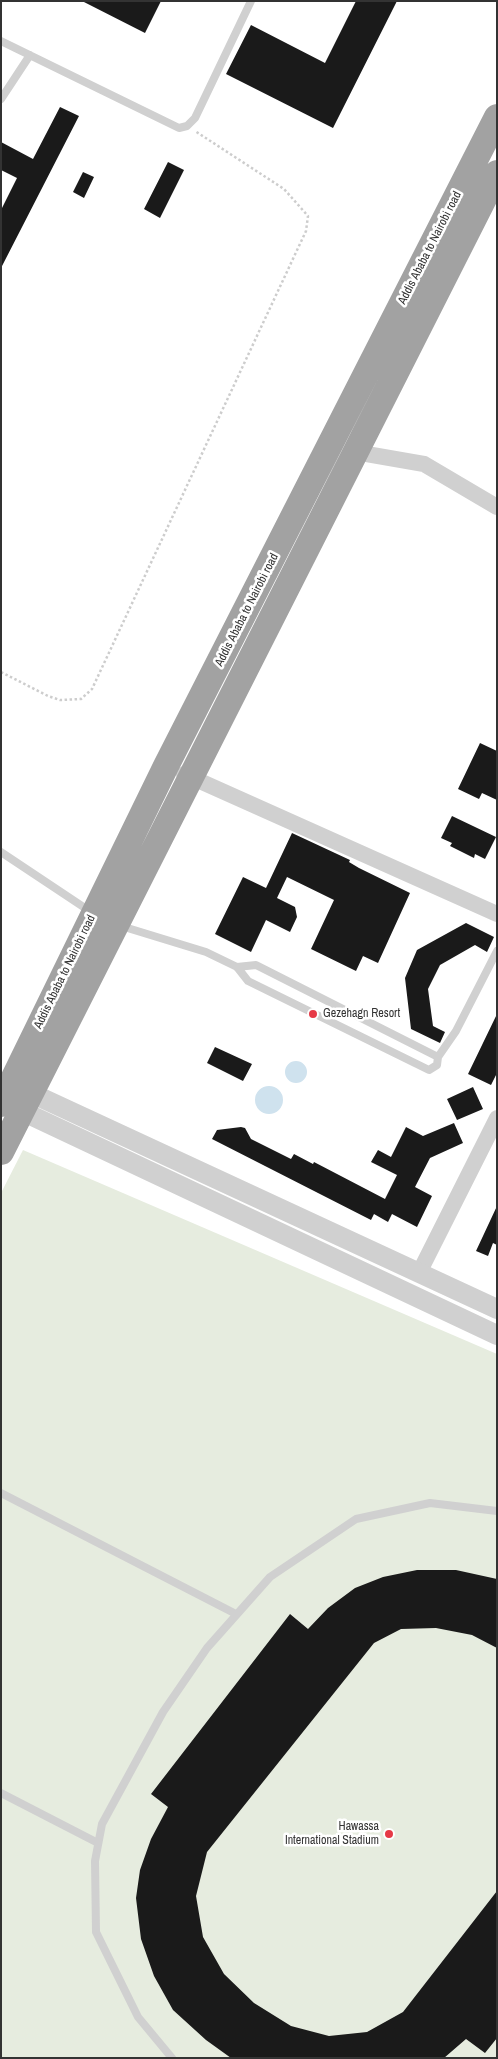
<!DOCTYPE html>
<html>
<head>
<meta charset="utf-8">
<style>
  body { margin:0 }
  #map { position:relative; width:498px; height:2059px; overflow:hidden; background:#fff; font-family:"Archivo Narrow",sans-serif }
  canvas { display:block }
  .frame { position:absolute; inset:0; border:2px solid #333; pointer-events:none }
</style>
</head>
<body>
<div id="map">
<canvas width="498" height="2059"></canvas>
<div class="frame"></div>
</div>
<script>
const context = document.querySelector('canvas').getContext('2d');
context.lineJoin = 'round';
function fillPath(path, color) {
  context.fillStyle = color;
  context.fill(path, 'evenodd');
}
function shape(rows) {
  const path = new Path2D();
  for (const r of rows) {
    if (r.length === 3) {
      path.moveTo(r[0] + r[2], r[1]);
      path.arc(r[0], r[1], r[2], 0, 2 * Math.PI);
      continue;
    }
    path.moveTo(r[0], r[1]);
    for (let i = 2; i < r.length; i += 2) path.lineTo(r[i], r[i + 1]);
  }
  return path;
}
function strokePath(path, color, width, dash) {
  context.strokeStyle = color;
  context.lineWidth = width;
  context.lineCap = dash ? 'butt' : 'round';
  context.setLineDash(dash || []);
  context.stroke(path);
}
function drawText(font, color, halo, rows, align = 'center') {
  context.font = font + ' "Archivo Narrow",sans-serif';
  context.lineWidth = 5;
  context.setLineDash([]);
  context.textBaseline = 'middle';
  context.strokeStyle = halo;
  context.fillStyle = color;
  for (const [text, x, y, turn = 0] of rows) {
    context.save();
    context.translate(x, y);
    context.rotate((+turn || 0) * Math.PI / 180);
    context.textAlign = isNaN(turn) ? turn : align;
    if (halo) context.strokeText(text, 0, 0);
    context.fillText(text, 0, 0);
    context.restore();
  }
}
const green = shape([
  [23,1150,497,1354,497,2058,1,2058,1,1193]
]);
const water = shape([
  [296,1072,11],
  [269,1100,14]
]);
const building = shape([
  [82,1,161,1,145,33],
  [356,1,397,1,333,128,226,74,251,25,325,63],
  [60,107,79,116,1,268,1,210,17,178,1,170,1,142,33,159],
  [168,162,184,170,160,218,144,209],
  [83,172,94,177,84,198,73,192],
  [480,743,497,751,497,800,482,793,479,799,458,789],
  [452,816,496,837,485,859,475,854,474,858,450,846,452,843,441,838],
  [292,833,350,860,349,862,359,868,410,893,378,963,363,956,356,971,311,949,334,900,287,877,277,898,295,907,297,917,290,932,266,920,251,952,215,934,243,877,266,888],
  [466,923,494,937,487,952,475,945,440,965,428,989,433,1026,445,1032,440,1043,411,1029,405,978,417,950],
  [497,1014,497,1073,491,1085,468,1074],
  [215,1047,252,1064,243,1081,207,1063],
  [473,1087,483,1109,457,1120,447,1099],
  [454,1123,463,1143,430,1158,415,1187,432,1196,417,1227,392,1214,388,1222,374,1214,371,1220,212,1139,217,1130,241,1127,245,1128,251,1139,291,1159,294,1154,313,1164,314,1162,385,1199,397,1175,371,1162,378,1150,391,1157,406,1127,423,1136],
  [497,1206,497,1245,493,1243,488,1256,476,1251],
  [417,1570,456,1570,497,1579,497,1648,472,1635,436,1628,401,1629,374,1643,207,1852,196,1896,203,1937,224,1974,254,2003,291,2026,329,2036,367,2032,403,2012,497,1891,497,2038,485,2053,466,2039,444,2058,231,2058,206,2040,173,2010,154,1976,141,1939,136,1898,140,1870,151,1839,168,1807,151,1794,290,1614,308,1629,328,1608,355,1588,383,1577]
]);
const path = shape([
  [1,672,48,696,60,700,81,699,92,689,306,231,308,216,284,189,195,131]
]);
const service = shape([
  [1,41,179,128,187,126,195,118,251,1],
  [1,99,30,55],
  [1,852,91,912],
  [121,926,206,952,237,967,248,981,429,1070,437,1065,438,1057,456,1031,497,951],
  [237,967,256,965,438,1057],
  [1,1493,236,1614],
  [1,1793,98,1843],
  [172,2058,138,2017,96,1932,95,1861,102,1824,163,1712,207,1648,270,1577,356,1519,430,1503,497,1511]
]);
const minor = shape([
  [355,452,424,464,497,507],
  [184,774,497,914],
  [419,1273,497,1118]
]);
const tertiary = shape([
  [18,1087,497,1309],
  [9,1105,497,1335]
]);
const trunk = shape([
  [1,1104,166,766,497,117],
  [1,1152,497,173]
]);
const markers = [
  [313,1014,5,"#e63946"],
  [389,1834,5,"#e63946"]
];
const streetNames = [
  ["Addis Ababa to Nairobi road",430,248,-63],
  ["Addis Ababa to Nairobi road",247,610,-63],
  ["Addis Ababa to Nairobi road",65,972,-64]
];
const poiNames = [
  ["Gezehagn Resort",323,1014],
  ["Hawassa",379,1827,"right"],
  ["International Stadium",379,1841,"right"]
];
fillPath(green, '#e6ecdf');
fillPath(water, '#cfe2ee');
fillPath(building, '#1a1a1a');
strokePath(path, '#cdcdcd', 2.5, [2.5, 2.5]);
strokePath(service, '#d0d0d0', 8);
strokePath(minor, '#d0d0d0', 16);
strokePath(tertiary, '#d0d0d0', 20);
strokePath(trunk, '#a2a2a2', 26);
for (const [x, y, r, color] of markers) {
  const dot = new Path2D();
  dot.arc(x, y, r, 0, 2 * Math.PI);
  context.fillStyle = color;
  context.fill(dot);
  strokePath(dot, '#fff', 2);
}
drawText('12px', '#333', '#fff', streetNames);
drawText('12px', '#333', '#fff', poiNames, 'left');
</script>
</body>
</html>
